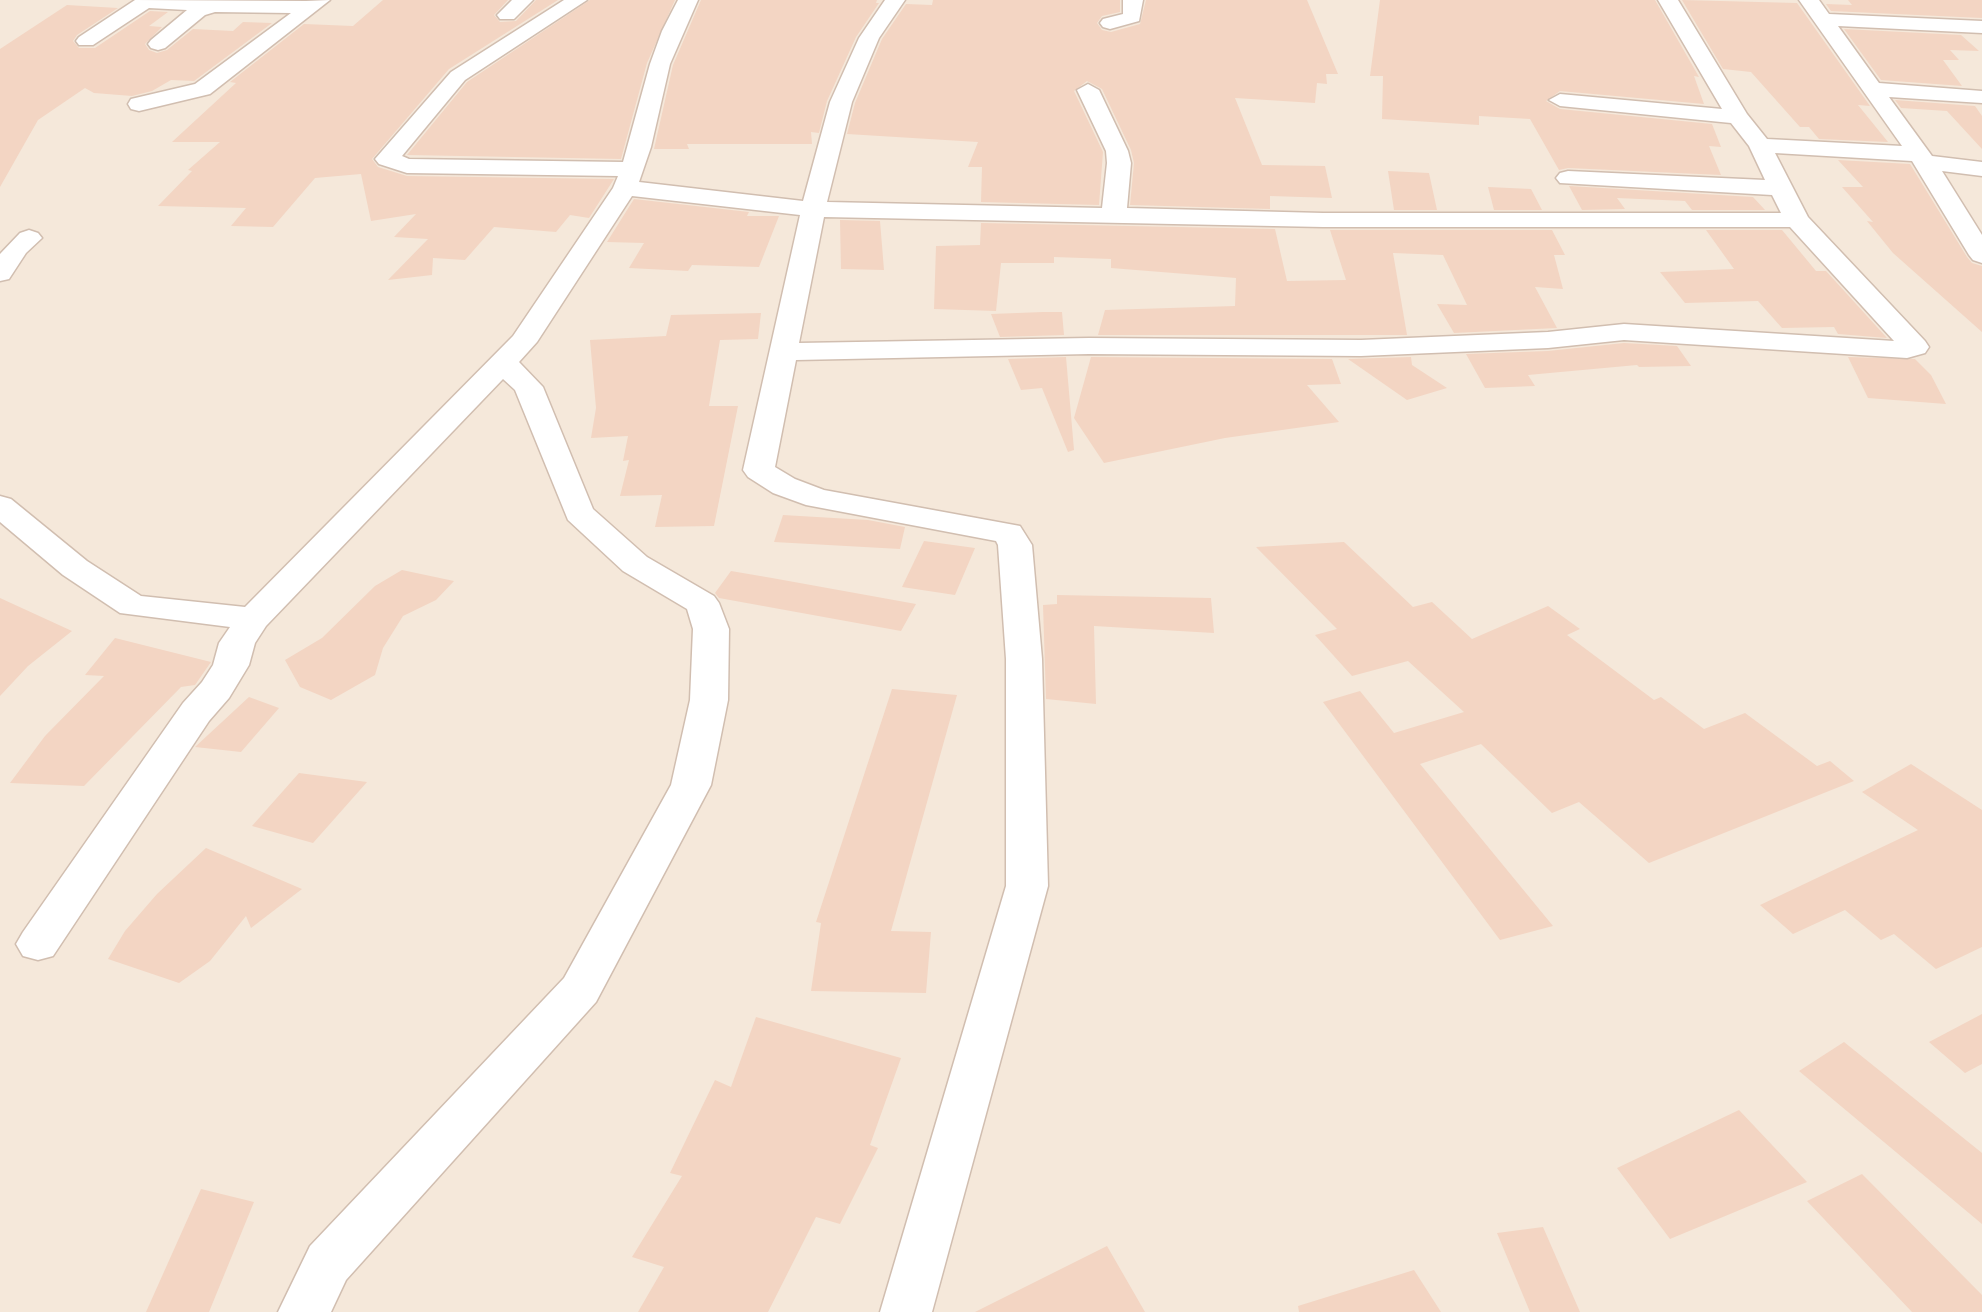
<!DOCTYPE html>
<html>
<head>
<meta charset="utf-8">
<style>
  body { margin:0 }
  canvas { display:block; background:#fdf6ec }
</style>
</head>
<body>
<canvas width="1982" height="1312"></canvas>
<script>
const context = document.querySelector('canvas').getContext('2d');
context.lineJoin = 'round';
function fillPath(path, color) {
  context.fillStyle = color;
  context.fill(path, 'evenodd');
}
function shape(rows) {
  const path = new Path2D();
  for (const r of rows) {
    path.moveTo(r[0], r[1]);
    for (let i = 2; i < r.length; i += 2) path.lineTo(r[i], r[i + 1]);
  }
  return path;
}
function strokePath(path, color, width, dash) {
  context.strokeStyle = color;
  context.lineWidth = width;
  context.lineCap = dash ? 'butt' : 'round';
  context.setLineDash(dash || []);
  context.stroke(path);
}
const residential = shape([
  [0,0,1982,0,1982,1312,0,1312]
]);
const building = shape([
  [383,0,508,0,494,15,500,22,516,21,536,0,558,0,449,69,372,159,378,167,407,176,614,179,589,218,570,215,556,232,494,227,465,260,433,258,432,275,388,280,428,239,394,237,416,214,371,221,361,174,315,178,273,227,231,226,246,208,158,206,192,171,188,170,220,142,172,142,236,83,230,82,304,24,353,26],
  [590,0,675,0,647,63,621,159,407,155,467,82],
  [701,0,877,0,876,3,879,3,856,37,827,101,819,133,811,132,812,144,687,144,689,149,654,149,673,65],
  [933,0,1120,0,1120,12,1102,16,1097,23,1102,30,1111,32,1140,24,1146,0,1307,0,1338,74,1326,74,1327,84,1317,83,1315,103,1235,98,1262,165,1325,166,1332,198,1270,196,1270,209,1130,205,1134,163,1131,150,1102,89,1087,81,1074,91,1103,152,1099,205,981,202,982,167,968,167,978,142,847,134,855,103,882,39,906,4,932,5],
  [1380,0,1655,0,1699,77,1694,76,1704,104,1560,91,1546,101,1560,109,1712,124,1721,147,1709,146,1721,175,1568,168,1559,170,1530,119,1479,116,1479,125,1382,119,1383,76,1370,76],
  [1682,0,1797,3,1870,106,1858,105,1888,142,1819,139,1809,127,1800,127,1751,72,1723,69],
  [1848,0,1982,0,1982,18,1831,11,1826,4,1852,5],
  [67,5,118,8,77,35,73,41,79,48,95,48,150,11,168,12,149,26,162,27,145,44,149,50,157,53,167,50,193,29,233,31,243,22,272,23,194,81,171,80,152,91,132,96,94,93,85,88,38,120,0,187,0,49],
  [1844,29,1961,35,1979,51,1950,50,1959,60,1943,60,1962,86,1881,80],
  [1895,100,1975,106,1982,116,1982,149,1947,111,1901,108],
  [1838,160,1910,164,1967,257,1972,263,1982,266,1982,332,1893,253,1867,221,1873,222,1842,187,1863,187],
  [1388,171,1429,173,1437,210,1394,210],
  [1569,186,1753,197,1765,210,1692,210,1685,201,1617,198,1625,209,1582,210],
  [1488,187,1531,189,1542,210,1494,210],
  [634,199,749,212,747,216,779,216,759,267,692,265,688,271,629,268,644,243,607,242],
  [840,220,880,221,884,270,841,269],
  [981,223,1275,229,1287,281,1346,280,1330,230,1552,230,1565,255,1554,255,1563,289,1535,287,1557,328,1454,333,1437,304,1467,305,1443,255,1393,253,1407,335,1098,335,1105,310,1235,306,1236,278,1111,268,1111,259,1054,257,1054,263,1001,263,996,311,934,309,936,246,980,245],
  [1706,230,1782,230,1816,271,1826,271,1887,338,1838,334,1834,327,1782,328,1758,301,1685,303,1660,272,1734,269],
  [1043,312,1062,312,1064,335,1000,337,991,314],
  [761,313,758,339,720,340,709,406,738,406,714,526,655,527,662,495,620,496,629,460,623,461,628,436,591,438,596,408,590,340,666,336,671,315],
  [1624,343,1677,346,1691,366,1639,367,1637,365,1528,375,1535,386,1485,388,1466,354,1548,351],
  [1066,357,1074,450,1068,452,1042,388,1021,390,1008,359],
  [1091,357,1332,359,1341,384,1307,385,1339,422,1225,438,1104,463,1074,418],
  [1411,357,1412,365,1447,388,1407,400,1348,359],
  [1848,357,1915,359,1931,375,1946,404,1868,398],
  [783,515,868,520,905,527,900,549,774,542],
  [924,541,975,548,955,595,902,587],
  [1344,542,1413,607,1432,602,1472,639,1548,606,1580,629,1567,635,1654,700,1661,697,1704,729,1745,713,1817,766,1830,761,1854,781,1649,863,1579,802,1552,813,1481,744,1420,764,1553,926,1500,940,1323,702,1360,691,1394,733,1464,712,1408,661,1352,676,1315,635,1337,629,1256,547],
  [402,570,454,581,436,600,403,616,383,648,375,675,331,700,300,687,285,660,322,638,375,586],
  [731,571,772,578,916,604,901,631,719,598,715,593],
  [1057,595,1211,598,1214,633,1094,626,1096,704,1046,699,1043,605,1057,604],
  [0,598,72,631,28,666,0,696],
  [115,638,211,662,195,685,181,687,84,786,10,783,45,736,104,676,85,675],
  [892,689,957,695,891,931,931,932,926,993,811,991,821,923,816,922],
  [249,697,279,708,241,752,195,747],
  [1911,764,1982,810,1982,947,1936,969,1894,934,1881,940,1845,910,1793,934,1760,905,1918,830,1862,792],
  [299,773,367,782,313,843,252,826],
  [206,848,302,889,251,928,246,916,210,961,179,983,108,959,125,931,157,894],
  [1982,1014,1982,1064,1965,1073,1929,1042],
  [756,1017,901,1058,870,1145,878,1148,840,1224,816,1217,768,1312,638,1312,664,1267,632,1257,682,1176,670,1173,715,1080,731,1087],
  [1844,1042,1982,1153,1982,1224,1799,1071],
  [1739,1110,1807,1182,1670,1239,1617,1168],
  [1862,1174,1982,1295,1982,1312,1912,1312,1807,1201],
  [201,1189,254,1202,209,1312,146,1312],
  [1543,1227,1580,1312,1530,1312,1497,1233],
  [1107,1246,1145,1312,975,1312],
  [1414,1270,1441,1312,1299,1312,1298,1306]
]);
const minor = shape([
  [135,0,306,1,330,0,210,94,139,111,131,109,128,104,131,99,195,84,291,13,215,12,205,15,165,48,158,50,151,48,148,44,151,40,187,10,149,8,93,45,79,45,76,41,79,37,135,0],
  [512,0,533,0,514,19,500,19,497,15,512,0],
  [564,0,587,0,465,80,402,156,409,159,623,162,650,64,662,31,678,0,698,0,670,64,651,147,639,182,803,201,830,102,859,38,885,0,905,0,879,38,852,102,827,202,1102,208,1107,163,1106,151,1077,90,1088,84,1099,90,1128,151,1131,163,1127,208,1323,213,1781,213,1772,195,1560,183,1556,178,1560,173,1568,171,1765,180,1749,146,1731,123,1560,106,1549,100,1560,94,1722,109,1658,0,1678,0,1747,114,1767,139,1902,146,1799,0,1819,0,1829,14,1982,21,1982,33,1838,26,1879,83,1982,91,1982,103,1889,97,1932,156,1982,162,1982,176,1942,171,1982,235,1982,263,1973,260,1969,255,1912,161,1775,153,1808,217,1925,341,1929,347,1925,353,1907,358,1624,340,1548,348,1361,356,1089,354,796,360,775,467,795,479,824,490,1020,526,1032,545,1042,659,1048,886,932,1312,880,1312,1006,886,1006,659,998,545,996,541,806,505,773,493,748,477,743,470,800,215,632,196,537,342,519,362,543,387,593,509,647,557,714,596,719,603,729,629,728,700,711,785,596,1002,346,1280,331,1312,278,1312,310,1246,564,978,671,785,690,700,693,629,687,609,623,571,568,520,515,390,503,379,266,626,255,643,249,665,229,698,209,721,53,956,38,960,23,956,16,944,23,932,183,703,202,682,213,665,219,643,230,627,120,613,63,575,0,522,0,496,11,499,87,561,141,596,245,607,513,336,613,188,618,176,407,173,379,164,375,159,451,72,564,0],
  [824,217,1323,227,1790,227,1894,341,1624,324,1548,332,1361,340,1089,338,799,343,824,217],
  [1123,0,1143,0,1139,21,1110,29,1103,27,1100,23,1103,19,1123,14,1123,0],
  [29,230,38,233,42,238,26,253,9,279,0,281,0,254,20,233,29,230]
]);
fillPath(residential, '#f5e8da');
fillPath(building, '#f3d5c3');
strokePath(minor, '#d1beb0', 3);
fillPath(minor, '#fff');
</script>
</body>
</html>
